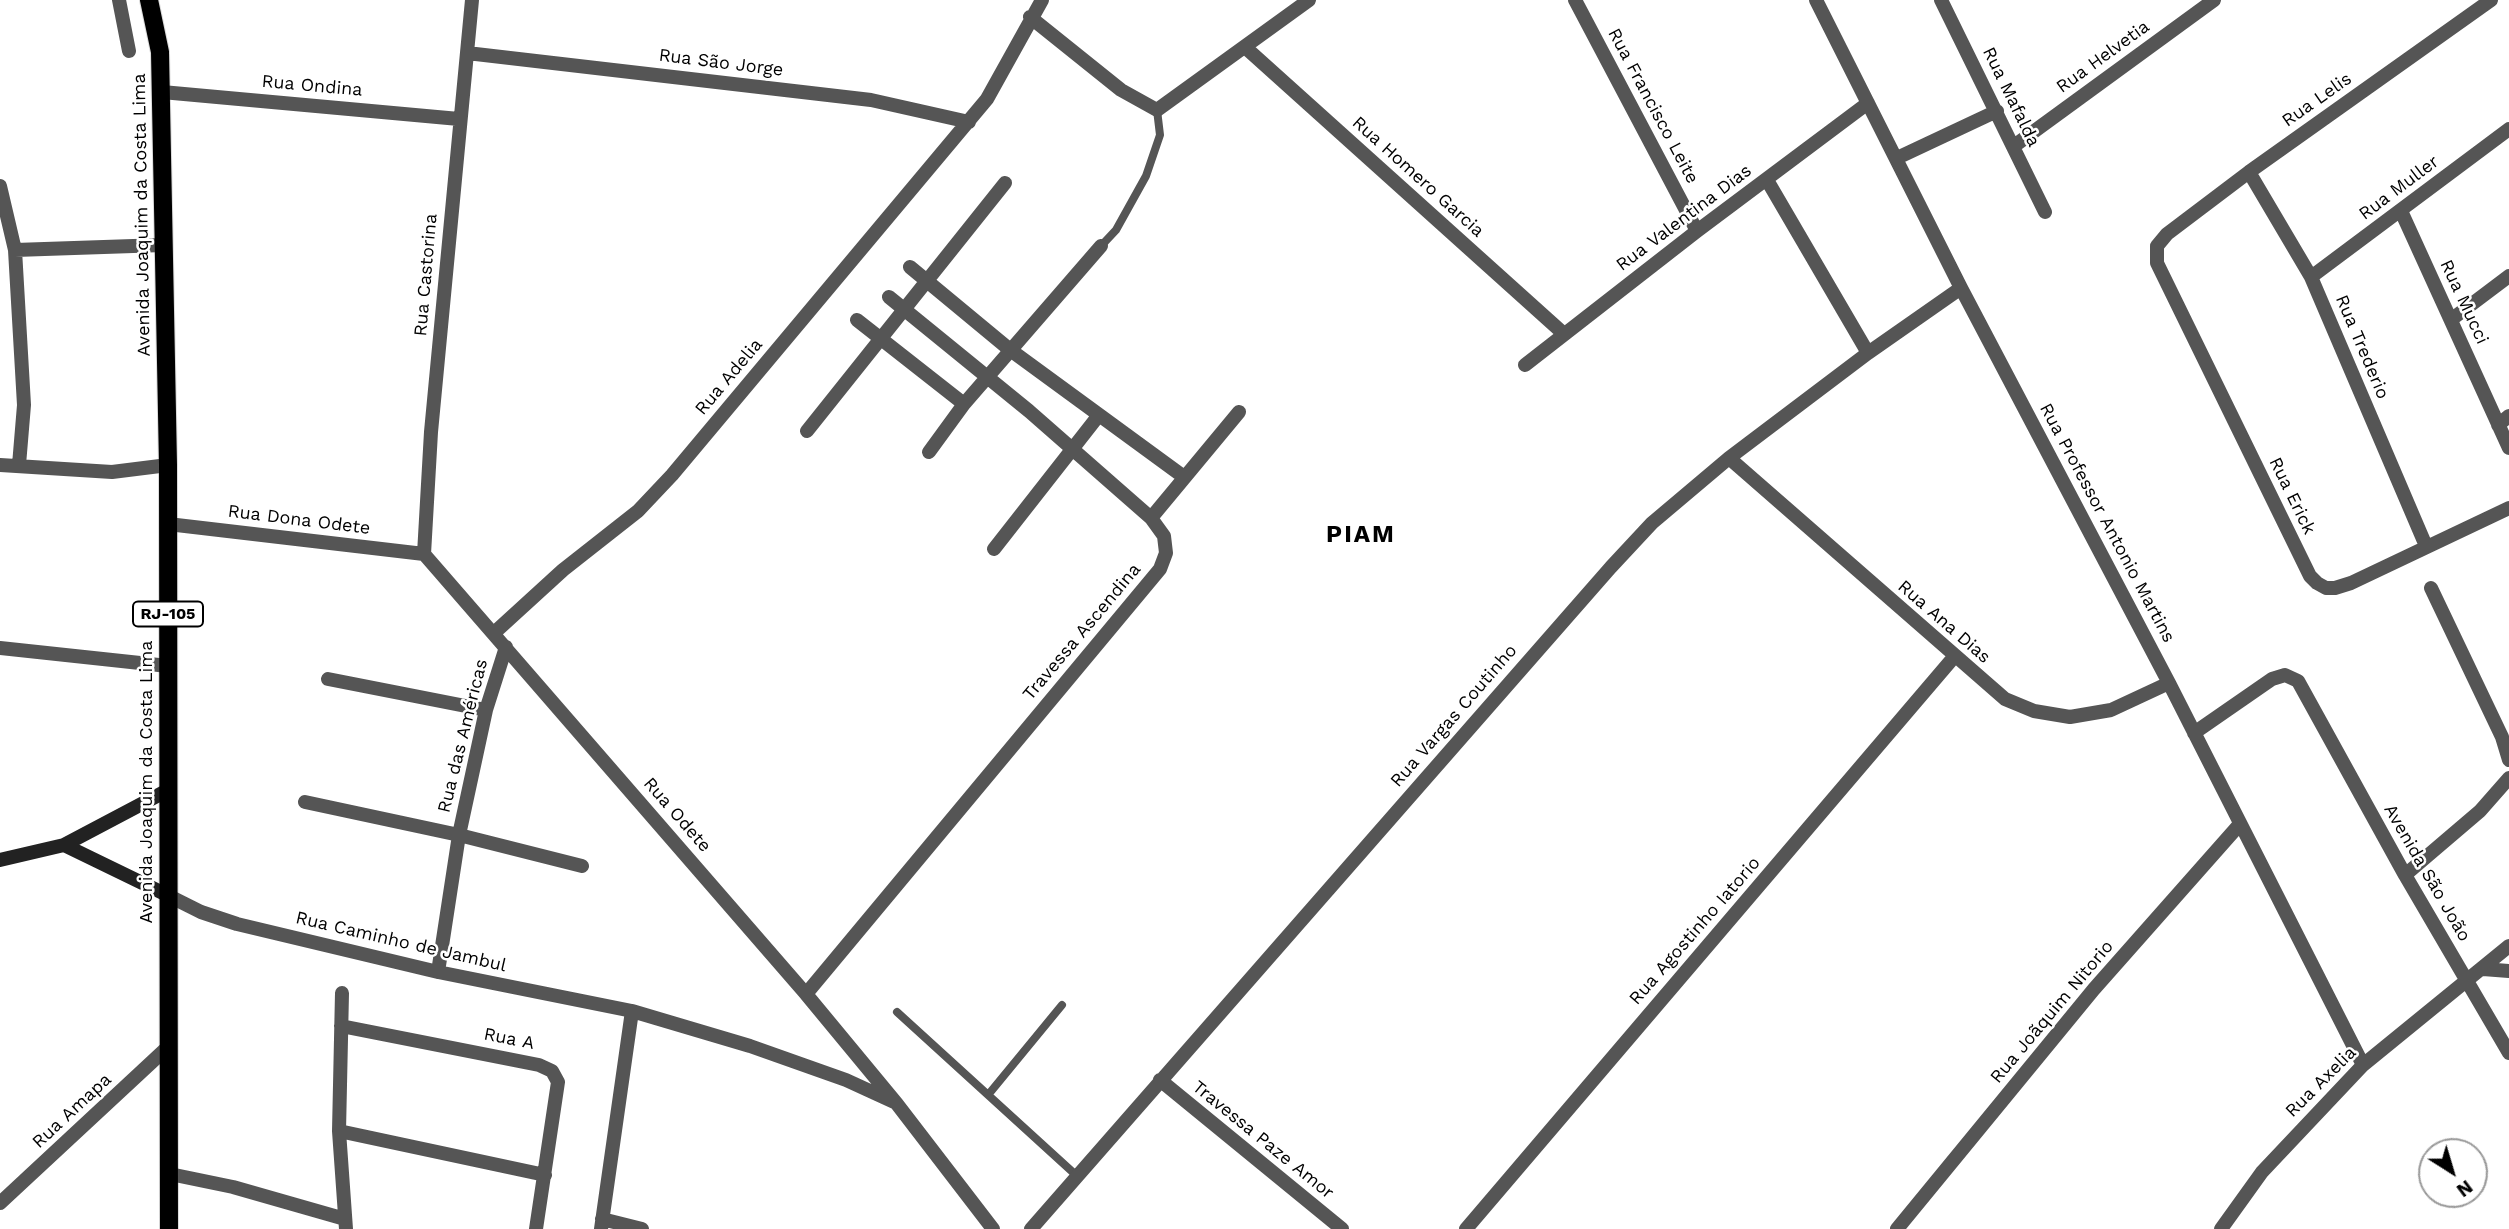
<!DOCTYPE html>
<html>
<head>
<meta charset="utf-8">
<style>
  body { margin:0 }
  #map { position:relative; width:2509px; height:1229px; overflow:hidden; background:#fff; font-family:"Work Sans",sans-serif }
  canvas { display:block }
  .north { position:absolute; left:2418px; top:1138px; width:70px; height:70px; box-sizing:border-box; background:#fff; border:2px solid #999; border-radius:50%; rotate:143deg; font-size:19px; font-weight:700; line-height:28px; text-align:center; color:#000 }
  .north::after { content:''; display:block; margin:auto; width:24px; height:32px; background:#000; clip-path:polygon(50% 0,100% 100%,50% 72%,0 100%) }
</style>
</head>
<body>
<div id="map">
<canvas width="2509" height="1229"></canvas>
<div class="north">N</div>
</div>
<script>
const context = document.querySelector('canvas').getContext('2d');
context.lineJoin = 'round';
function shape(rows) {
  const path = new Path2D();
  for (const r of rows) {
    path.moveTo(r[0], r[1]);
    for (let i = 2; i < r.length; i += 2) path.lineTo(r[i], r[i + 1]);
  }
  return path;
}
function strokePath(path, color, width, dash) {
  context.strokeStyle = color;
  context.lineWidth = width;
  context.lineCap = dash ? 'butt' : 'round';
  context.setLineDash(dash || []);
  context.stroke(path);
}
function drawText(font, color, halo, rows, align = 'center') {
  context.font = font + ' "Work Sans",sans-serif';
  context.lineWidth = 5;
  context.setLineDash([]);
  context.textBaseline = 'middle';
  context.strokeStyle = halo;
  context.fillStyle = color;
  for (const [text, x, y, turn = 0] of rows) {
    context.save();
    context.translate(x, y);
    context.rotate((+turn || 0) * Math.PI / 180);
    context.textAlign = isNaN(turn) ? turn : align;
    if (halo) context.strokeText(text, 0, 0);
    context.fillText(text, 0, 0);
    context.restore();
  }
}
const service = shape([
  [1101,246,1116,230,1146,176,1160,135,1157,110],
  [897,1012,1077,1176],
  [988,1095,1062,1005]
]);
const minor = shape([
  [119,0,129,51],
  [1575,0,1697,231],
  [1816,0,1961,288,2169,683,2363,1065],
  [1941,0,2045,212],
  [2491,0,2249,172,2167,234,2157,246,2157,263,2310,576,2317,583,2326,588,2335,588,2351,583,2509,508],
  [1030,17,1121,90,1157,110,1309,0],
  [1246,48,1564,334],
  [467,53,871,100,969,122],
  [162,92,459,119],
  [2014,146,2214,0],
  [1897,158,1997,111],
  [2249,172,2311,277,2426,546],
  [1767,180,1868,353],
  [0,186,15,250,24,405,19,465],
  [2401,211,2509,448],
  [15,250,163,245],
  [910,267,1009,349,1184,477],
  [2311,277,2509,129],
  [2452,319,2509,276],
  [857,320,964,404],
  [1525,365,1697,231,1868,103],
  [2498,425,2509,416],
  [807,431,1005,183],
  [929,452,964,404,1101,246],
  [1729,458,2005,699,2034,711,2070,717,2111,710,2169,683],
  [0,465,112,472,168,465],
  [1151,518,1239,412],
  [168,524,424,554],
  [994,549,1099,415],
  [424,554,806,994,897,1104,993,1229],
  [424,554,431,432,472,0],
  [2431,588,2502,737,2509,760],
  [494,633,563,570,638,511,672,475,987,99,1042,0],
  [0,648,168,666],
  [328,679,486,710],
  [2194,733,2272,679,2285,675,2298,681,2405,875,2509,1053],
  [305,802,459,835,582,866],
  [2405,875,2480,811,2509,778],
  [167,895,201,912,237,924,438,972,632,1011,750,1046,846,1080,894,1102],
  [2483,969,2509,971],
  [438,972,459,835,486,710,506,647],
  [342,993,339,1131,346,1229],
  [806,994,1160,569,1166,553,1164,536,1151,518,1029,411,889,297],
  [341,1026,539,1065,552,1071,558,1082,536,1229],
  [1160,1080,1342,1229],
  [339,1131,545,1175],
  [170,1174,233,1187,345,1219],
  [0,1203,169,1046],
  [602,1219,642,1229],
  [601,1229,632,1011],
  [1031,1229,1611,567,1652,523,1729,458,1868,353,1961,288],
  [1466,1229,1954,657],
  [1897,1229,2094,989,2240,824],
  [2221,1229,2262,1172,2363,1065,2509,946]
]);
const secondary = shape([
  [64,845,167,895],
  [0,860,64,845,170,789]
]);
const primary = shape([
  [149,0,160,52,168,465,169,1229]
]);
const shields = [
  [168,614,70]
];
const shieldNames = [
  ["RJ-105",168,614]
];
const streetNames = [
  ["Rua Helvetia",2103,57,-36],
  ["Rua São Jorge",721,63,7],
  ["Rua Ondina",312,86,5],
  ["Rua Mafalda",2011,97,64],
  ["Rua Lelis",2317,100,-35],
  ["Rua Francisco Leite",1653,106,62],
  ["Rua Homero Garcia",1418,177,42],
  ["Rua Muller",2399,188,-37],
  ["Avenida Joaquim da Costa Lima",142,215,-91],
  ["Rua Valentina Dias",1684,218,-37],
  ["Rua Castorina",426,275,-85],
  ["Rua Mucci",2464,302,65],
  ["Rua Trederio",2362,347,67],
  ["Rua Adelia",729,377,-50],
  ["Rua Erick",2292,496,64],
  ["Rua Dona Odete",299,520,7],
  ["Rua Professor Antonio Martins",2107,523,62],
  ["Rua Ana Dias",1944,622,41],
  ["Travessa Ascendina",1082,632,-50],
  ["Rua Vargas Coutinho",1454,716,-49],
  ["Rua das Américas",463,736,-76],
  ["Avenida Joaquim da Costa Lima",147,782,-90],
  ["Rua Odete",677,815,49],
  ["Avenida São João",2427,873,60],
  ["Rua Agostinho Iatorio",1695,931,-49],
  ["Rua Caminho de Jambul",401,942,13],
  ["Rua Joãquim Nitorio",2052,1012,-50],
  ["Rua A",509,1039,11],
  ["Rua Axelia",2321,1082,-45],
  ["Rua Amapa",72,1111,-43],
  ["Travessa Paze Amor",1263,1140,39]
];
const districtNames = [
  ["PIAM",1361,535]
];
strokePath(primary, '#dbdbdb', 20);
strokePath(service, '#555', 8);
strokePath(minor, '#555', 14);
strokePath(secondary, '#222', 14);
strokePath(primary, '#000', 18);
for (const [x, y, w] of shields) {
  const box = new Path2D();
  box.roundRect(x - w / 2, y - 12.5, w, 25, 5);
  context.fillStyle = '#fff';
  context.fill(box);
  strokePath(box, '#000', 2);
}
drawText('bold 16px', '#000', null, shieldNames);
drawText('18px', '#000', '#fff', streetNames);
context.letterSpacing = '2px';
drawText('bold 24px', '#000', '#fff', districtNames);
context.letterSpacing = '0px';
</script>
</body>
</html>
